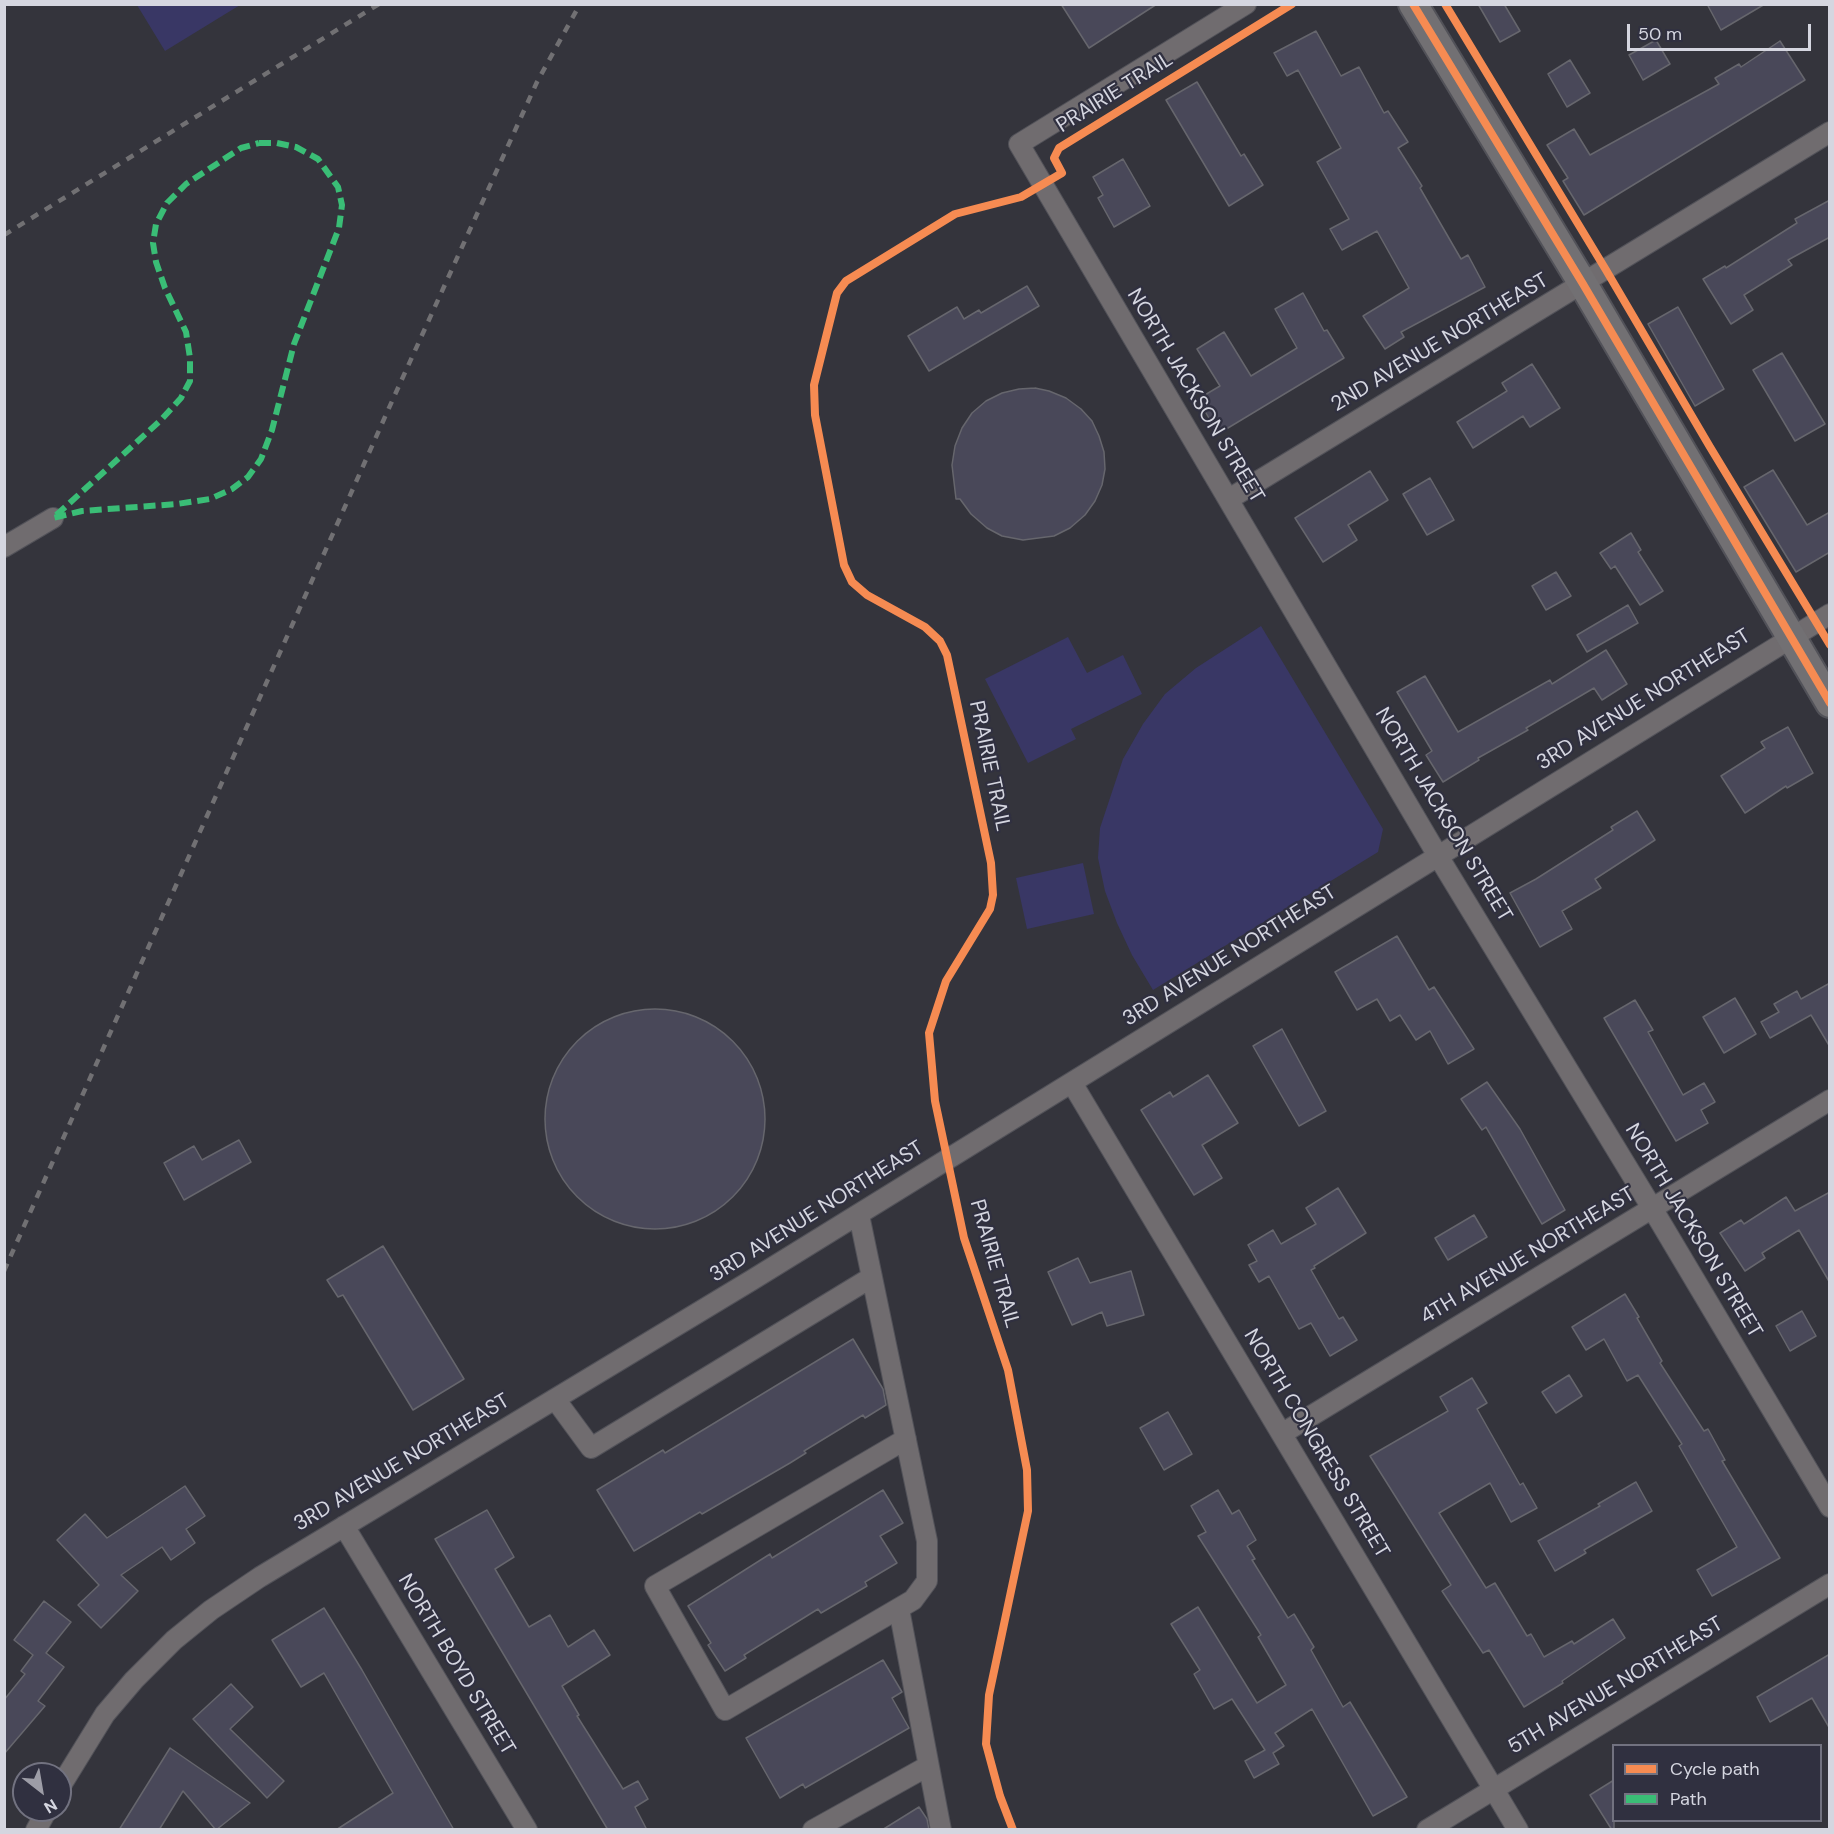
<!DOCTYPE html>
<html>
<head>
<meta charset="utf-8">
<style>
  body { margin:0 }
  #map { position:relative; width:1834px; height:1834px; overflow:hidden; background:#34343c; font-family:"DM Sans",sans-serif }
  canvas { display:block }
  .frame { position:absolute; inset:0; border:6px solid #d5d6e0; pointer-events:none }
  .legend { position:absolute; left:1612px; top:1744px; width:210px; height:78px; box-sizing:border-box; background:#303040; border:2px solid #727280; margin:0; padding:8px 10px; list-style:none; font-size:18px; color:#d5d6e0 }
  .legend li { display:flex; align-items:center; gap:12px; height:30px }
  .legend b { width:30px; border:2px solid #727280 }
  .north { position:absolute; left:12px; top:1762px; width:60px; height:60px; box-sizing:border-box; background:#303040; border:2px solid #727280; border-radius:50%; rotate:149deg; font-size:16px; font-weight:700; line-height:24px; text-align:center; color:#d5d6e0 }
  .north::after { content:''; display:block; margin:auto; width:21px; height:27px; background:#9d9da7; clip-path:polygon(50% 0,100% 100%,50% 72%,0 100%) }
  .scale { position:absolute; left:1627px; top:24px; width:184px; height:27px; box-sizing:border-box; border:3px solid #d5d6e0; border-top:0; padding-left:8px; font-size:18px; line-height:21px; white-space:nowrap; color:#d5d6e0; -webkit-text-stroke:4px #303040; paint-order:stroke }
</style>
</head>
<body>
<div id="map">
<canvas width="1834" height="1834"></canvas>
<div class="frame"></div>
<ul class="legend">
<li><b style="height:8px;background:#f68b52"></b>Cycle path</li>
<li><b style="height:8px;background:#3abd76"></b>Path</li>
</ul>
<div class="north">N</div>
<div class="scale">50 m</div>
</div>
<script>
const context = document.querySelector('canvas').getContext('2d');
context.lineJoin = 'round';
function fillPath(path, color) {
  context.fillStyle = color;
  context.fill(path, 'evenodd');
}
function shape(rows) {
  const path = new Path2D();
  for (const r of rows) {
    if (r.length === 3) {
      path.moveTo(r[0] + r[2], r[1]);
      path.arc(r[0], r[1], r[2], 0, 2 * Math.PI);
      continue;
    }
    path.moveTo(r[0], r[1]);
    for (let i = 2; i < r.length; i += 2) path.lineTo(r[i], r[i + 1]);
  }
  return path;
}
function strokePath(path, color, width, dash) {
  context.strokeStyle = color;
  context.lineWidth = width;
  context.lineCap = dash ? 'butt' : 'round';
  context.setLineDash(dash || []);
  context.stroke(path);
}
function drawText(font, color, halo, rows, align = 'center') {
  context.font = font + ' "DM Sans",sans-serif';
  context.lineWidth = 4.5;
  context.setLineDash([]);
  context.textBaseline = 'middle';
  context.strokeStyle = halo;
  context.fillStyle = color;
  for (const [text, x, y, turn = 0] of rows) {
    context.save();
    context.translate(x, y);
    context.rotate((+turn || 0) * Math.PI / 180);
    context.textAlign = isNaN(turn) ? turn : align;
    if (halo) context.strokeText(text, 0, 0);
    context.fillText(text, 0, 0);
    context.restore();
  }
}
const green = shape([
  [137,5,240,5,165,51],
  [1261,626,1383,829,1378,852,1153,990,1132,955,1117,923,1105,891,1098,858,1100,828,1123,759,1143,724,1165,694,1196,668],
  [1068,637,1087,673,1123,655,1142,694,1071,729,1076,739,1028,763,985,679],
  [1083,863,1094,914,1027,929,1016,878]
]);
const building = shape([
  [1061,4,1157,4,1089,48,1061,4],
  [1478,4,1504,4,1520,31,1500,42,1478,4],
  [1707,4,1765,4,1721,30,1707,4],
  [1316,31,1341,76,1359,67,1384,113,1388,111,1408,142,1398,148,1422,186,1420,188,1461,259,1468,255,1485,287,1401,332,1404,337,1385,349,1363,316,1409,288,1377,231,1342,250,1330,229,1349,219,1317,162,1341,148,1298,70,1287,76,1274,53,1316,31],
  [1656,40,1670,64,1643,80,1629,55,1656,40],
  [1780,41,1805,80,1584,215,1563,181,1568,178,1547,145,1574,129,1590,155,1719,84,1715,78,1739,64,1741,67,1780,41],
  [1570,60,1590,93,1567,107,1548,74,1570,60],
  [1197,82,1241,156,1244,154,1263,185,1229,206,1166,100,1197,82],
  [1123,159,1150,206,1114,227,1098,198,1103,195,1093,177,1123,159],
  [1830,200,1830,237,1788,260,1792,265,1744,295,1753,310,1731,324,1703,279,1725,266,1726,268,1797,223,1795,219,1830,200],
  [1027,286,1039,306,929,371,908,336,957,307,964,319,979,310,981,313,1027,286],
  [1303,293,1324,331,1327,330,1344,358,1218,434,1198,399,1220,386,1197,349,1224,332,1251,376,1297,348,1275,309,1303,293],
  [1678,307,1724,389,1695,406,1648,324,1678,307],
  [1782,353,1825,424,1795,441,1753,370,1782,353],
  [1532,364,1560,408,1530,427,1523,416,1473,448,1457,422,1507,391,1502,383,1532,364],
  [1035,388,1049,391,1066,398,1081,409,1092,421,1099,436,1104,452,1105,469,1102,485,1095,501,1085,515,1070,528,1054,536,1023,540,1002,536,987,528,971,514,960,499,956,499,952,465,955,446,962,428,972,413,986,401,1002,393,1019,389,1035,388],
  [1773,470,1807,525,1830,512,1830,552,1796,572,1744,487,1773,470],
  [1370,471,1388,500,1348,525,1357,540,1323,562,1295,518,1370,471],
  [1430,478,1454,520,1427,535,1403,494,1430,478],
  [1631,533,1641,550,1638,552,1663,591,1640,605,1615,566,1611,569,1600,553,1631,533],
  [1556,572,1571,596,1546,610,1532,586,1556,572],
  [1628,605,1638,623,1587,652,1577,635,1628,605],
  [1606,650,1627,684,1602,700,1594,688,1526,728,1528,730,1478,758,1479,760,1443,782,1426,755,1432,751,1397,692,1425,676,1458,732,1550,680,1552,684,1606,650],
  [1788,727,1813,773,1787,788,1786,786,1745,813,1721,776,1765,748,1761,742,1788,727],
  [1637,811,1655,840,1595,879,1601,888,1562,911,1572,929,1540,947,1510,893,1536,879,1613,830,1611,827,1637,811],
  [1397,936,1429,990,1434,987,1474,1049,1448,1064,1430,1031,1416,1040,1400,1015,1390,1021,1377,999,1357,1010,1335,972,1397,936],
  [1830,983,1830,1047,1811,1015,1770,1038,1761,1022,1779,1012,1774,1004,1797,991,1801,999,1830,983],
  [1735,998,1756,1034,1724,1053,1703,1017,1735,998],
  [1635,1000,1653,1030,1648,1032,1683,1095,1704,1083,1715,1102,1701,1110,1708,1123,1676,1141,1604,1018,1635,1000],
  [655,1119,110],
  [1282,1029,1326,1111,1299,1126,1253,1046,1282,1029],
  [1208,1075,1238,1123,1202,1145,1222,1178,1194,1195,1141,1110,1170,1092,1173,1097,1208,1075],
  [1487,1082,1520,1129,1565,1210,1542,1224,1486,1127,1482,1130,1461,1099,1487,1082],
  [239,1140,251,1162,184,1200,164,1163,194,1146,202,1160,239,1140],
  [1338,1188,1366,1233,1314,1266,1315,1268,1311,1270,1339,1319,1343,1317,1357,1340,1330,1356,1311,1323,1299,1329,1269,1276,1259,1282,1249,1265,1257,1261,1248,1245,1273,1230,1281,1244,1316,1224,1306,1208,1338,1188],
  [1830,1192,1830,1283,1799,1230,1762,1253,1765,1258,1745,1271,1720,1233,1741,1220,1744,1224,1786,1197,1795,1211,1830,1192],
  [1474,1215,1487,1237,1448,1260,1435,1238,1474,1215],
  [383,1246,464,1379,413,1410,343,1295,338,1297,327,1280,383,1246],
  [1078,1258,1090,1283,1131,1271,1144,1315,1107,1326,1102,1312,1072,1325,1048,1272,1078,1258],
  [1625,1294,1639,1317,1637,1318,1662,1361,1660,1363,1704,1431,1708,1429,1725,1460,1722,1461,1780,1558,1712,1596,1697,1570,1737,1547,1679,1446,1682,1444,1638,1375,1627,1381,1604,1339,1586,1350,1572,1327,1625,1294],
  [1802,1311,1816,1336,1790,1351,1776,1326,1802,1311],
  [853,1339,883,1389,886,1405,865,1418,863,1415,804,1451,806,1453,790,1463,702,1514,700,1512,634,1551,597,1490,663,1450,665,1453,853,1339],
  [1569,1375,1582,1396,1556,1413,1542,1392,1569,1375],
  [1472,1378,1487,1403,1477,1409,1520,1485,1523,1483,1537,1508,1511,1522,1490,1483,1439,1513,1486,1588,1495,1583,1527,1636,1531,1634,1544,1657,1572,1641,1574,1644,1613,1619,1625,1638,1562,1681,1563,1683,1524,1707,1489,1650,1483,1653,1442,1591,1451,1585,1370,1456,1448,1411,1440,1397,1472,1378],
  [1168,1412,1192,1454,1164,1470,1140,1428,1168,1412],
  [1636,1482,1652,1511,1584,1550,1586,1553,1555,1571,1538,1541,1600,1506,1598,1504,1636,1482],
  [185,1486,205,1516,186,1529,195,1543,171,1560,162,1547,121,1575,138,1591,101,1628,78,1605,99,1585,57,1540,85,1514,107,1538,185,1486],
  [883,1490,903,1523,880,1536,897,1563,865,1582,867,1586,821,1613,818,1609,744,1655,746,1658,725,1671,708,1645,711,1643,688,1606,770,1554,772,1558,883,1490],
  [1218,1490,1232,1514,1239,1510,1256,1540,1247,1546,1255,1559,1252,1560,1288,1618,1294,1614,1314,1647,1311,1650,1343,1707,1350,1702,1407,1797,1373,1816,1312,1709,1275,1733,1284,1746,1273,1753,1279,1764,1254,1778,1245,1761,1265,1750,1232,1699,1214,1709,1194,1674,1200,1670,1171,1624,1198,1607,1257,1703,1286,1685,1258,1637,1261,1635,1198,1536,1206,1532,1191,1506,1218,1490],
  [487,1510,514,1557,495,1569,529,1627,550,1615,568,1647,594,1630,610,1655,562,1686,579,1715,577,1716,623,1789,638,1781,648,1799,635,1807,647,1830,608,1830,435,1539,487,1510],
  [44,1601,71,1622,46,1653,64,1667,38,1701,45,1706,4,1754,4,1700,25,1674,21,1671,33,1655,14,1640,44,1601],
  [324,1608,362,1670,454,1830,336,1830,393,1793,324,1673,301,1687,272,1640,324,1608],
  [1830,1654,1830,1729,1812,1698,1770,1722,1757,1697,1830,1654],
  [883,1660,902,1692,892,1698,909,1728,805,1788,803,1784,780,1798,746,1738,883,1660],
  [231,1684,253,1707,230,1729,284,1781,267,1798,193,1719,231,1684],
  [170,1748,250,1803,216,1830,183,1791,159,1830,119,1830,170,1748],
  [1614,1780,1614,1830,1612,1830,1590,1795,1614,1780],
  [919,1807,927,1819,929,1830,882,1830,919,1807]
]);
const street = shape([
  [1246,4,1019,144,1438,856,1652,1208,1830,1507],
  [1229,499,1830,132],
  [4,547,53,518],
  [1072,1083,1518,1830],
  [859,1215,927,1541,927,1581,913,1600,725,1710,655,1586,906,1439],
  [555,1399,591,1448,872,1277],
  [1283,1433,1830,1100],
  [344,1526,527,1830],
  [899,1609,941,1830],
  [60,1787,105,1714,134,1680,174,1640,211,1610,260,1577,752,1280,1830,614],
  [36,1830,47,1810],
  [813,1830,928,1766],
  [1427,1830,1830,1584]
]);
const secondary = shape([
  [1413,4,1583,284,1830,703]
]);
const rail = shape([
  [4,235,379,4],
  [4,1271,393,399,537,82,580,4]
]);
const quiet = shape([
  [259,143,277,143,296,147,318,159,338,187,342,205,339,228,294,344,272,430,261,459,248,477,232,489,210,499,177,504,82,511,53,518,161,420,181,398,190,381,190,358,186,332,165,288,156,262,153,243,156,224,167,203,186,184,241,148,259,143]
]);
const cycleway = shape([
  [1413,4,1583,284,1830,703],
  [1445,4,1606,270,1710,447,1830,645],
  [1013,1830,1000,1796,986,1744,989,1695,1028,1511,1027,1470,1008,1370,964,1238,935,1101,929,1033,946,981,990,909,993,895,991,863,947,655,940,641,925,627,867,595,852,582,844,565,815,415,814,385,837,293,846,281,955,214,1021,197,1062,173,1054,158,1059,148,1292,4]
]);
const streetNames = [
  ["PRAIRIE TRAIL",1115,93,-32],
  ["2ND AVENUE NORTHEAST",1440,343,-31],
  ["NORTH JACKSON STREET",1195,396,59],
  ["3RD AVENUE NORTHEAST",1644,700,-32],
  ["PRAIRIE TRAIL",989,766,78],
  ["NORTH JACKSON STREET",1443,815,59],
  ["3RD AVENUE NORTHEAST",1230,956,-32],
  ["3RD AVENUE NORTHEAST",817,1212,-32],
  ["NORTH JACKSON STREET",1693,1231,59],
  ["4TH AVENUE NORTHEAST",1528,1256,-31],
  ["PRAIRIE TRAIL",994,1264,74],
  ["NORTH CONGRESS STREET",1316,1444,59],
  ["3RD AVENUE NORTHEAST",402,1463,-31],
  ["NORTH BOYD STREET",456,1665,59],
  ["5TH AVENUE NORTHEAST",1616,1686,-31]
];
fillPath(green, '#393765');
fillPath(building, '#494859');
strokePath(building, '#66666d', 1.5);
strokePath(street, '#525259', 22);
strokePath(secondary, '#525259', 32);
strokePath(street, '#706c6f', 20);
strokePath(secondary, '#727073', 28);
strokePath(rail, '#717073', 4.5, [8, 8]);
strokePath(quiet, '#3abd76', 6, [12, 6]);
strokePath(cycleway, '#f68b52', 8);
drawText('21px', '#d5d6e0', '#303040', streetNames);
</script>
</body>
</html>
